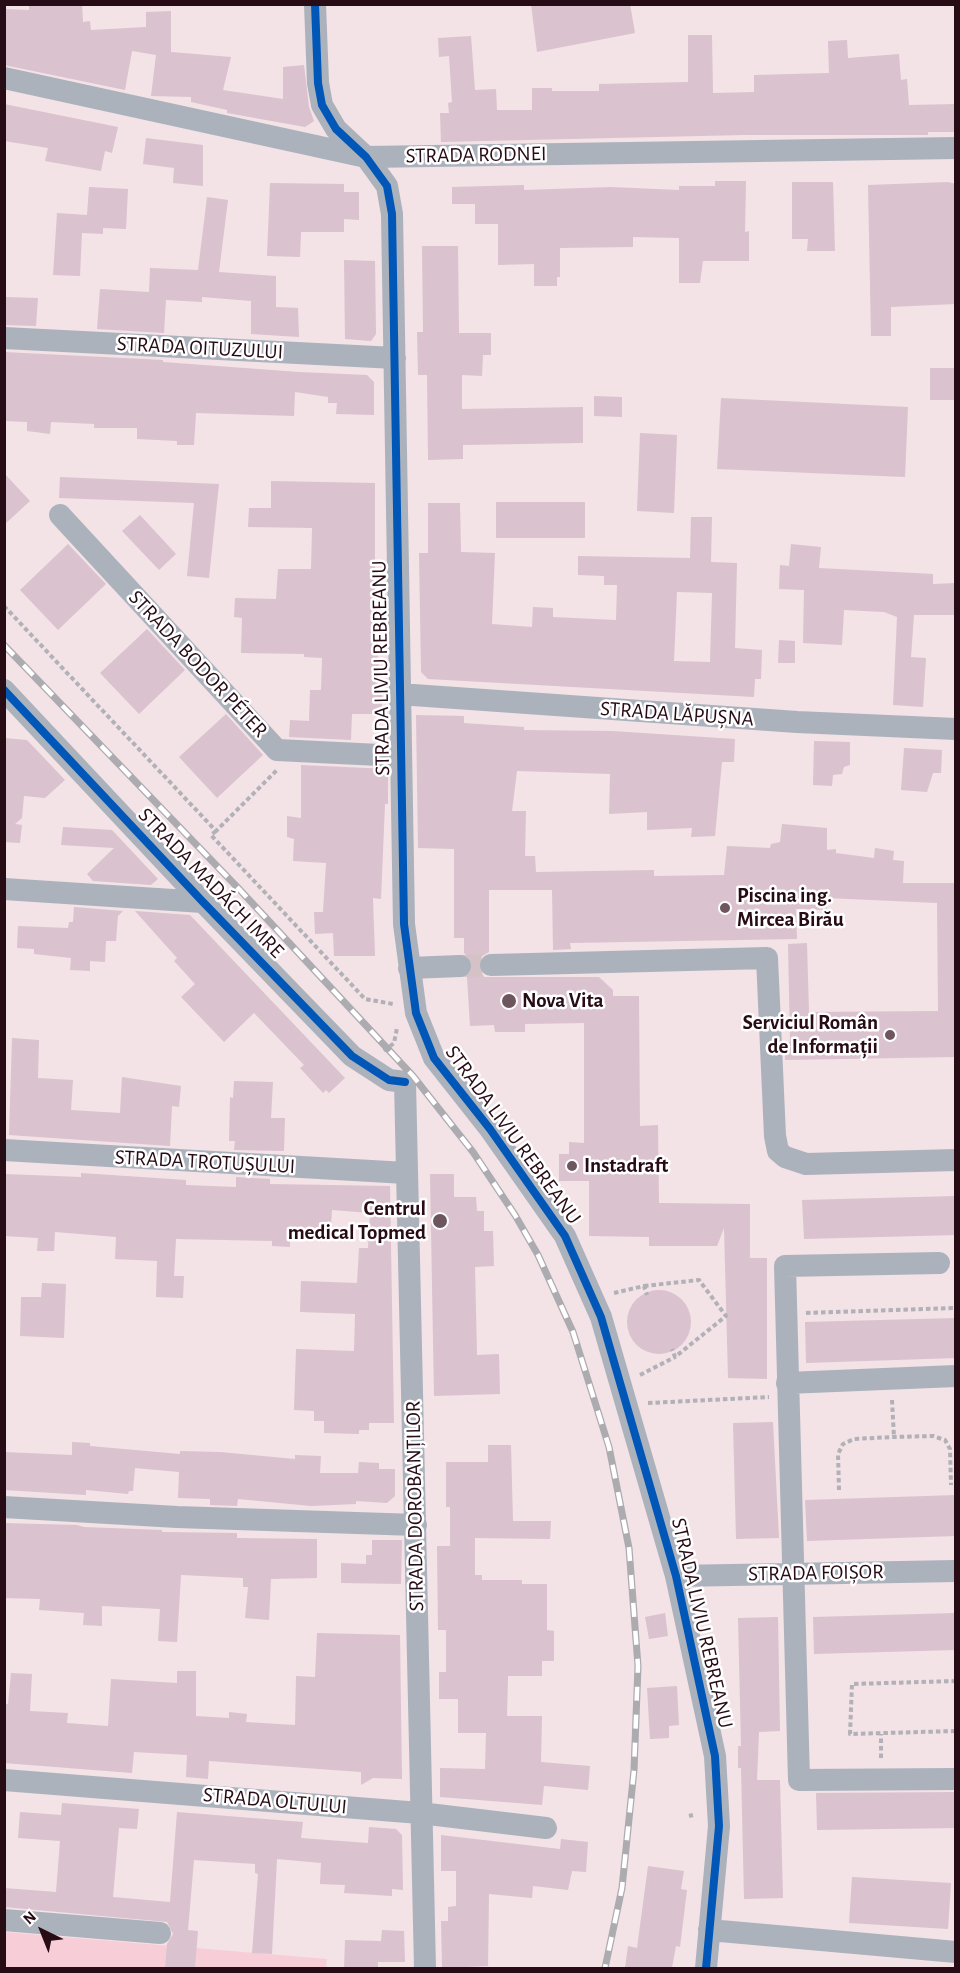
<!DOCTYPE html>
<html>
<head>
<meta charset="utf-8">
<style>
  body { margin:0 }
  #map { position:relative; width:960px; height:1973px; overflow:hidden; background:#f3e2e6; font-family:"Alegreya Sans",sans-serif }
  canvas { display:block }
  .frame { position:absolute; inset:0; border:6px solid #270b15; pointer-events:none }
  .north { position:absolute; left:12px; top:1901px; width:60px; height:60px; -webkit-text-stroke:4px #fff; paint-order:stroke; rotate:317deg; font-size:16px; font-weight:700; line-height:24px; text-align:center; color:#270b15 }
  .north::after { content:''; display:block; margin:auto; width:21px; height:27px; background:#270b15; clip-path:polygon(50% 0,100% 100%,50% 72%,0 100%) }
</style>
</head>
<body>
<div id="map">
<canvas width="960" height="1973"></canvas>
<div class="frame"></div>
<div class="north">N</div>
</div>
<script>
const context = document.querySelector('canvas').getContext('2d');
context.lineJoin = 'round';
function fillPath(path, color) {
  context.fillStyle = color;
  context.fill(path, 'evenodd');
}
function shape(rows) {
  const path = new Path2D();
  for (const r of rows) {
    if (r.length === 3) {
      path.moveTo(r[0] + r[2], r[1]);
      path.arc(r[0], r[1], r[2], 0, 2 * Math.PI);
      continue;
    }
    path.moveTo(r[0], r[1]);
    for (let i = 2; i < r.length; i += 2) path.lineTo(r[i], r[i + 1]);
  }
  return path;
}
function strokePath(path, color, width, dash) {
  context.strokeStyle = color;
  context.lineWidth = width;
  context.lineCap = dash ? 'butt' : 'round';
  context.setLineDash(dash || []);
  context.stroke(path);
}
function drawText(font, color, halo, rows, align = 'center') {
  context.font = font + ' "Alegreya Sans",sans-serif';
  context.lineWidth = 5;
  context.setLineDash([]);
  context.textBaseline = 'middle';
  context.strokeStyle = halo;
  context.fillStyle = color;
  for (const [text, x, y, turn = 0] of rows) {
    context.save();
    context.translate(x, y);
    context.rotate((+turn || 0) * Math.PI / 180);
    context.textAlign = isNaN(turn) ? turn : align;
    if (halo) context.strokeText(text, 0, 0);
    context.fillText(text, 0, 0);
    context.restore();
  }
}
const green = shape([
  [4,1932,327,1959,326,1968,5,1968]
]);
const building = shape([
  [29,4,82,4,83,22,90,21,91,30,146,27,146,12,171,11,171,52,231,57,223,90,283,99,283,67,304,65,309,107,314,121,305,127,227,113,227,110,191,102,191,97,151,96,156,55,132,51,125,90,4,65,4,9,29,10],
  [531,4,630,4,635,33,537,52],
  [688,35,712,35,713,93,754,92,754,75,829,73,828,41,847,40,848,58,899,54,901,80,907,79,909,105,956,104,956,132,928,132,928,135,743,135,441,142,440,113,449,113,448,103,452,102,449,56,439,57,438,38,471,36,475,90,496,89,497,110,532,110,532,88,552,88,552,91,599,91,599,84,688,82],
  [4,104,118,127,112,153,105,151,101,171,45,161,48,148,4,141],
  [146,138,203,145,203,186,173,183,174,168,143,164],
  [715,181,746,181,745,232,749,231,749,261,703,261,700,283,679,283,679,238,633,237,633,247,560,248,560,277,557,277,557,286,534,286,534,264,498,265,498,224,475,224,475,204,452,204,452,187,524,185,524,190,611,187,679,190,679,186,715,186],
  [792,182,833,182,835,251,807,251,808,239,792,239],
  [948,182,956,184,956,304,891,307,891,336,871,336,868,185],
  [270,183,344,184,344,192,359,192,359,220,344,219,344,232,301,232,300,257,267,256],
  [89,187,128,189,126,229,103,228,103,234,82,233,80,276,53,275,57,213,87,215],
  [207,197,228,200,219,272,276,276,276,307,298,308,299,337,251,334,251,301,202,297,202,302,166,300,164,333,97,329,100,289,149,292,150,268,198,270],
  [422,246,458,246,459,333,491,333,491,355,483,355,482,376,462,375,462,409,583,407,583,443,463,445,463,459,428,460,427,375,418,375,417,332,423,332],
  [344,260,375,261,376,334,371,341,345,339],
  [4,297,38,298,36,326,4,325],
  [4,352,163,360,163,362,299,372,367,375,374,382,374,415,336,414,337,403,328,403,328,397,295,392,294,416,196,413,194,445,177,445,177,441,137,439,137,428,94,428,94,424,51,422,50,434,27,431,27,422,4,421],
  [930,368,956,368,956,400,930,400],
  [594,396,622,397,622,417,594,416],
  [721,398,908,407,905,477,717,469],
  [640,433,677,435,674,513,637,511],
  [4,473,30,501,4,525],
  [60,477,219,484,209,578,187,576,194,503,59,498],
  [271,481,375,483,375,602,379,673,382,673,382,714,352,714,351,740,289,737,290,720,309,721,310,690,321,690,322,658,304,657,304,654,241,653,242,618,234,617,235,598,276,599,278,569,311,569,312,528,248,527,249,508,271,508],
  [496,502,585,502,585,538,496,538],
  [428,503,460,503,461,552,495,553,492,624,532,627,533,607,553,608,553,617,616,620,617,585,604,585,604,576,578,575,578,556,690,558,691,517,712,517,711,562,737,563,735,648,762,650,761,679,755,679,754,697,428,679,421,672,419,553,428,553],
  [677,592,712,593,710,662,674,661],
  [140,515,176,554,159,570,122,531],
  [68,544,106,584,58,630,20,590],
  [791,544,821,547,819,568,933,574,933,584,956,583,956,615,914,615,911,657,926,658,923,707,893,705,897,617,884,612,844,610,842,645,803,643,804,590,779,589,780,565,789,566],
  [147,629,185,670,139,714,100,673],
  [779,640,795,641,795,663,778,663],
  [226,714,263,755,217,798,179,757],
  [416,715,464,716,464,723,524,727,524,730,612,731,735,739,734,762,722,762,715,836,691,837,692,828,647,830,647,812,609,814,610,774,517,771,512,811,526,811,525,856,535,856,536,872,654,870,654,876,724,875,727,846,770,848,771,844,780,842,782,824,827,828,827,850,836,849,836,853,874,858,875,848,894,851,893,860,904,861,903,883,956,883,956,1057,785,1060,784,1042,790,1042,788,944,807,943,809,1012,938,1011,937,903,827,898,827,910,796,909,797,939,570,943,571,949,553,950,552,890,489,890,489,952,479,958,478,965,484,977,599,977,613,990,613,996,639,996,640,1126,658,1125,659,1203,750,1204,750,1258,767,1258,767,1379,728,1378,724,1228,717,1246,649,1246,649,1237,589,1236,589,1181,559,1181,559,1154,569,1154,569,1142,584,1143,584,1023,525,1024,525,1032,495,1032,494,1025,470,1026,467,977,473,965,471,958,464,953,464,938,454,938,454,849,418,848],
  [4,738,27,740,65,780,45,798,24,796,22,818,15,824,22,825,20,843,4,842],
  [814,741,850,742,850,765,844,767,842,774,833,775,832,786,813,785],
  [904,748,942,750,941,773,933,773,927,792,901,790],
  [301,765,388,769,388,804,385,804,381,899,373,898,375,956,334,956,333,933,315,934,314,912,323,912,326,863,293,861,294,839,287,837,287,816,301,818],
  [63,827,112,830,158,879,151,885,93,881,87,874,114,848,61,845],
  [74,907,123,911,118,916,116,941,106,941,105,962,90,961,90,971,70,970,71,958,34,954,34,949,17,948,18,926,68,928,69,922,73,922],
  [135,911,190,915,345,1078,329,1093,326,1090,323,1093,300,1068,304,1065,254,1013,224,1042,181,997,195,984,174,961,177,958],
  [12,1038,39,1040,38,1078,73,1080,71,1110,120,1113,122,1077,181,1086,179,1107,172,1106,170,1146,9,1135],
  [234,1081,273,1082,271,1118,285,1118,284,1151,234,1150,235,1141,229,1141,230,1097,233,1098],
  [81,1173,186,1180,186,1185,236,1187,236,1177,270,1179,270,1184,390,1186,394,1423,369,1423,369,1430,359,1430,359,1434,324,1433,324,1421,314,1421,314,1411,294,1410,296,1349,354,1351,355,1314,300,1312,301,1281,357,1283,359,1248,368,1248,370,1213,332,1210,330,1241,290,1238,290,1247,272,1246,272,1241,176,1239,174,1276,184,1276,183,1298,156,1297,157,1261,115,1259,116,1237,55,1232,54,1251,37,1251,38,1238,4,1236,5,1174,81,1177],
  [430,1174,454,1174,454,1197,476,1197,477,1211,484,1211,484,1231,493,1231,494,1266,475,1267,477,1355,499,1354,500,1394,434,1396],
  [956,1196,956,1235,804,1239,802,1200],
  [42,1283,66,1284,64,1338,20,1336,21,1297,41,1297],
  [659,1322,32],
  [956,1318,956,1358,806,1363,805,1322],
  [773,1422,779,1538,736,1539,733,1423],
  [72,1442,90,1443,90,1446,180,1454,180,1451,220,1452,295,1459,295,1455,321,1456,320,1473,358,1473,359,1462,379,1463,379,1469,395,1469,395,1496,387,1503,356,1501,356,1504,311,1506,238,1499,237,1506,210,1505,210,1499,178,1498,179,1472,135,1468,133,1491,129,1491,128,1494,86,1490,86,1495,4,1490,4,1452,72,1455],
  [488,1445,511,1445,513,1521,551,1521,550,1539,475,1538,475,1575,482,1575,482,1580,522,1580,522,1584,547,1584,547,1630,554,1631,554,1661,542,1661,542,1676,508,1676,507,1716,542,1716,541,1762,590,1766,588,1790,544,1786,542,1805,440,1797,440,1768,485,1769,486,1733,458,1733,458,1699,439,1699,439,1672,446,1672,446,1630,438,1630,437,1546,450,1546,450,1507,446,1507,446,1462,488,1462],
  [956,1495,956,1536,807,1541,805,1500],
  [4,1523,77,1525,84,1527,162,1530,162,1532,237,1533,237,1538,317,1539,317,1578,271,1579,269,1620,245,1618,248,1587,243,1587,243,1578,181,1575,177,1642,158,1641,160,1609,102,1606,102,1626,83,1625,84,1613,39,1610,40,1599,4,1598],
  [372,1540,402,1540,401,1584,341,1583,341,1563,366,1564,366,1555,372,1555],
  [665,1613,668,1636,649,1639,645,1617],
  [956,1613,956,1650,814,1654,813,1617],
  [778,1617,780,1731,759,1732,757,1780,780,1780,783,1898,744,1899,741,1768,738,1768,738,1746,741,1746,738,1618],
  [317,1633,400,1635,402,1779,373,1778,361,1785,361,1772,209,1761,208,1779,186,1777,187,1755,134,1752,132,1773,4,1763,4,1704,8,1704,11,1673,32,1674,30,1711,68,1713,67,1723,108,1726,111,1679,177,1683,177,1671,196,1671,196,1716,229,1718,229,1712,247,1714,246,1722,295,1725,296,1676,315,1677],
  [677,1686,679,1725,669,1726,669,1738,650,1739,647,1688],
  [956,1792,956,1828,817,1830,816,1793],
  [62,1803,139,1809,137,1829,119,1828,113,1897,170,1902,177,1812,303,1822,301,1838,368,1843,369,1827,396,1829,402,1835,403,1890,392,1889,392,1896,344,1893,345,1885,320,1884,321,1863,277,1859,272,1954,252,1953,258,1874,255,1873,255,1864,194,1860,188,1930,198,1931,195,1968,165,1968,167,1944,173,1934,167,1922,4,1907,4,1888,56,1892,60,1841,18,1838,20,1812,61,1815],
  [441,1835,560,1849,561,1839,588,1842,586,1872,572,1871,568,1890,533,1886,532,1898,489,1894,488,1966,442,1968,441,1921,448,1921,448,1907,456,1906,456,1871,441,1871],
  [648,1866,684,1871,681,1889,687,1890,680,1947,676,1946,672,1968,625,1968,628,1946,637,1948],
  [852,1877,951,1883,948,1929,849,1923],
  [382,1930,404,1931,405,1962,378,1962,378,1968,344,1968,345,1940,381,1941]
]);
const minorTunnel = shape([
  [460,966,491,965]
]);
const path = shape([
  [4,606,216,831,277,770],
  [216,831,211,835,365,999,393,1004],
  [384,1051,394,1043,397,1028],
  [644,1286,699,1280,726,1316,675,1357,672,1349],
  [614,1293,644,1286,647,1295],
  [806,1313,956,1308],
  [640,1375,675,1357],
  [892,1400,894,1437],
  [648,1403,769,1397],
  [839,1490,838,1454,843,1444,854,1439,894,1437,933,1436,945,1440,950,1449,951,1485],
  [956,1681,852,1684,850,1734,956,1731],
  [881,1758,881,1734],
  [689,1816,693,1815]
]);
const minor = shape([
  [315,4,318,83,322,105,336,129,366,157,387,186,392,214,404,924,416,1013,434,1058,490,1129,565,1236,601,1317,676,1576,715,1756,719,1826,706,1968],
  [4,78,366,157,956,148],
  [4,338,395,358],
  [60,515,277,750,400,756],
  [4,690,203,902,352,1056,389,1080,405,1082],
  [399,694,797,722,956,729],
  [4,889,203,902],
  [491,965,767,958,775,1136,778,1151,785,1157,806,1164,956,1160],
  [409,968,460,966],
  [405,1082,425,1968],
  [4,1150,406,1173],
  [939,1263,785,1266,799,1780,956,1779],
  [787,1383,956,1376],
  [4,1507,177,1517,416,1525],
  [676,1576,956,1571],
  [4,1780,420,1813,546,1828],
  [4,1920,160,1933],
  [709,1930,956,1952]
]);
const rail = shape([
  [4,645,240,890,413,1076,473,1152,515,1215,538,1255,573,1332,609,1447,629,1548,638,1666,634,1770,622,1888,605,1968]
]);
const cycleway = shape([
  [315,4,318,83,322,105,336,129,366,157,387,186,392,214,404,924,416,1013,434,1058,490,1129,565,1236,601,1317,676,1576,715,1756,719,1826,706,1968],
  [4,690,203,902,352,1056,389,1080,405,1082]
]);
const markers = [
  [725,908,6,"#6e565e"],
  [509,1001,8,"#6e565e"],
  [890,1035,6,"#6e565e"],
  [572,1166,6,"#6e565e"],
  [440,1221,8,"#6e565e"]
];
const streetNames = [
  ["STRADA RODNEI",476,155,-1],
  ["STRADA OITUZULUI",200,348,3],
  ["STRADA BODOR PÉTER",198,664,47],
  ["STRADA LIVIU REBREANU",381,668,-91],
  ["STRADA LĂPUȘNA",677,714,4],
  ["STRADA MADÁCH IMRE",211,883,46],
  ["STRADA LIVIU REBREANU",513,1135,54],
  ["STRADA TROTUȘULUI",205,1162,3],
  ["STRADA DOROBANȚILOR",415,1506,-91],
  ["STRADA FOIȘOR",816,1573,-1],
  ["STRADA LIVIU REBREANU",702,1623,77],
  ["STRADA OLTULUI",275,1801,5]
];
const poiNames = [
  ["Piscina ing.",737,896],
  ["Mircea Birău",737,920],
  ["Nova Vita",522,1001],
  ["Serviciul Român",878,1023,"right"],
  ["de Informații",878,1047,"right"],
  ["Instadraft",584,1166],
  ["Centrul",426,1209,"right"],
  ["medical Topmed",426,1233,"right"]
];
fillPath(green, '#f7ced8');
fillPath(building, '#dac2ce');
strokePath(minorTunnel, '#d4c2c7', 22, [22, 11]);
strokePath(path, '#b1b1b7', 4, [4.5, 3]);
strokePath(minor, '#abb2bc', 22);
strokePath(rail, '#acabb0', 7);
strokePath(rail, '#fff', 4.5, [14]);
strokePath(cycleway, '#0057b8', 8);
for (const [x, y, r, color] of markers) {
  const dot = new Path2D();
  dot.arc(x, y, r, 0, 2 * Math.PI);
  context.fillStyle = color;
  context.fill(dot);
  strokePath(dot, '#fff', 2);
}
drawText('21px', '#270b15', '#fff', streetNames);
drawText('bold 21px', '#270b15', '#fff', poiNames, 'left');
</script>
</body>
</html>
